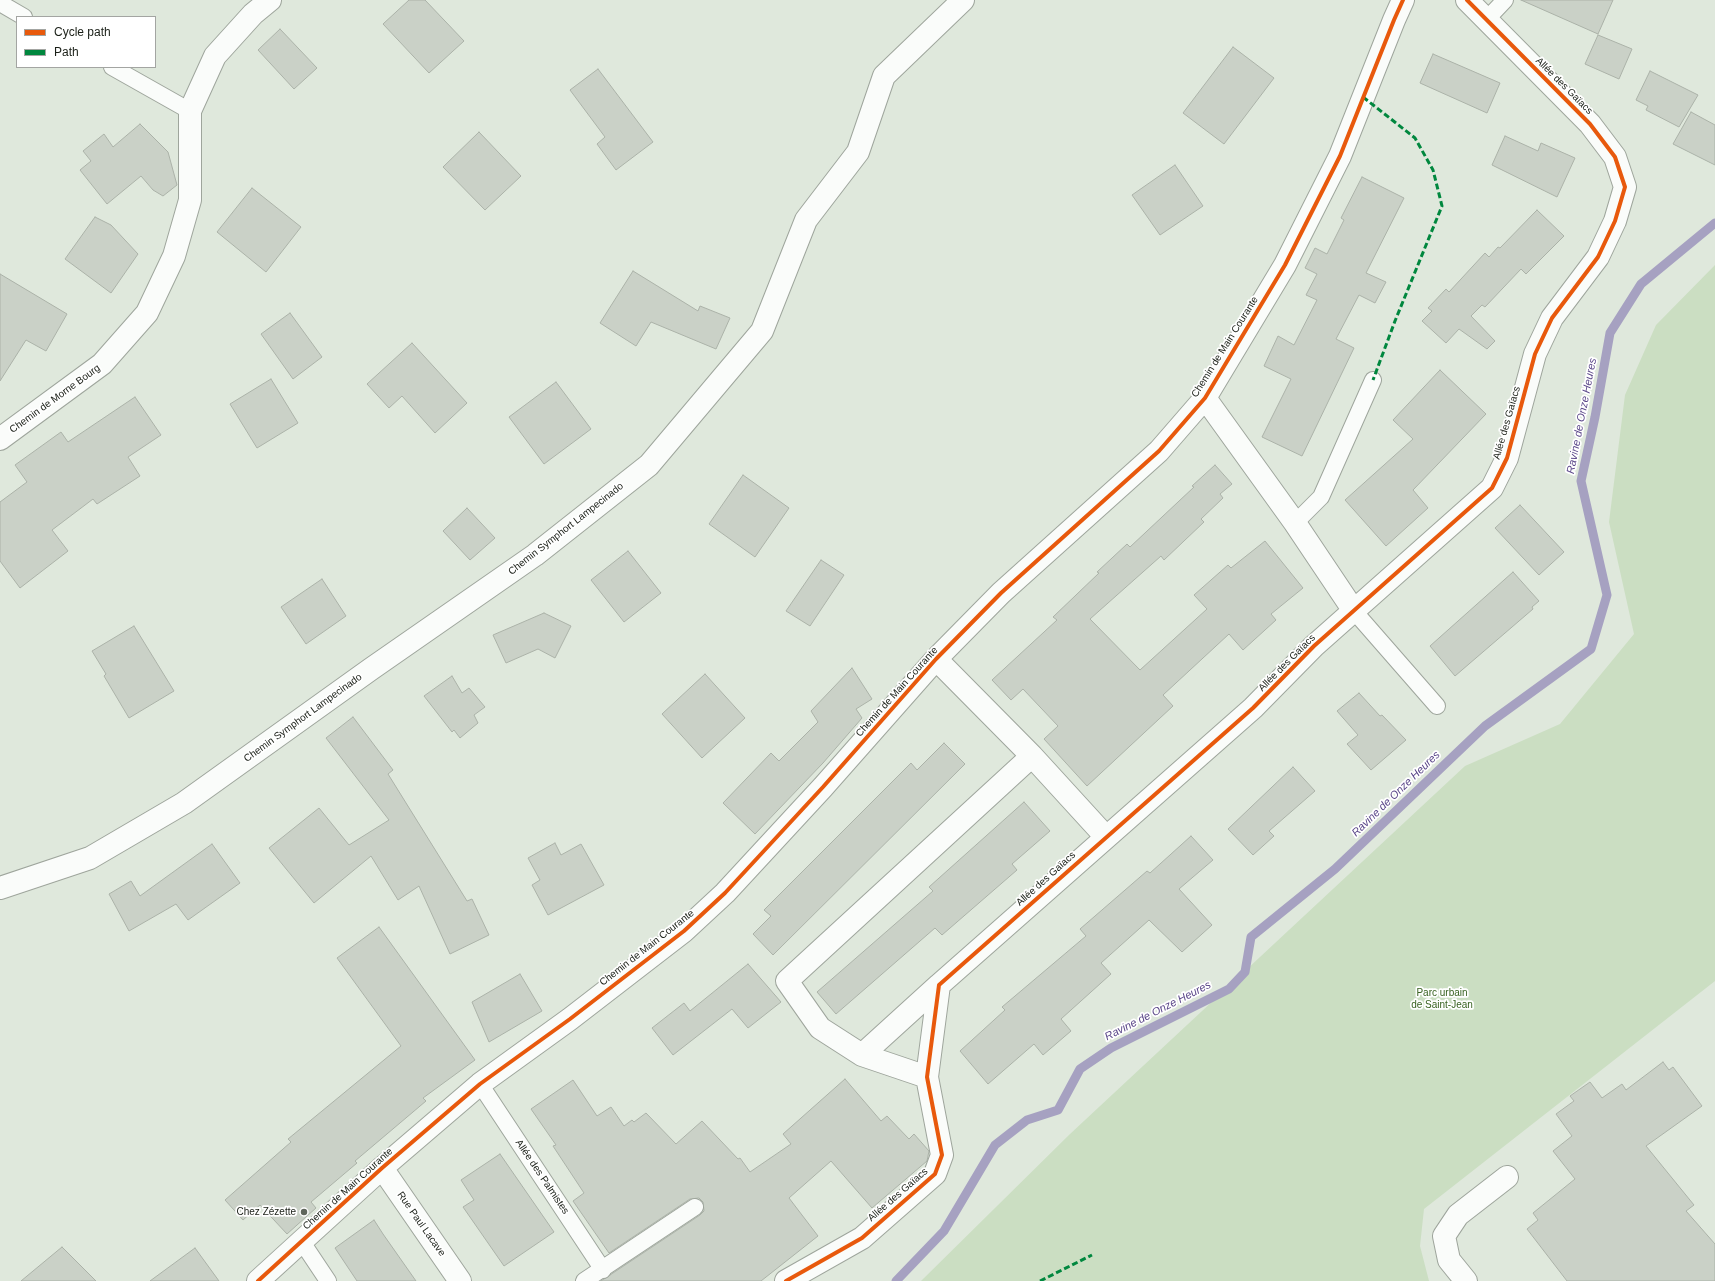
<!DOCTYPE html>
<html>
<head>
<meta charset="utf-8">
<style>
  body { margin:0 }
  #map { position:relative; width:1715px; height:1281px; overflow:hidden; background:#dfe8dc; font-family:Arial,sans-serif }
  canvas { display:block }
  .legend { position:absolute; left:16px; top:16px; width:140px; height:52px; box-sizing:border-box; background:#fff; border:1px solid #a3a5a2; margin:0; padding:5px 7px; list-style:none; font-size:12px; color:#1a1f17 }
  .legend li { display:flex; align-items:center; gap:8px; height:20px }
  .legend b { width:20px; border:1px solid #a3a5a2 }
</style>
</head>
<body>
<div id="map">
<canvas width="1715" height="1281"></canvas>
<ul class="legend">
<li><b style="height:5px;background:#e8590c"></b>Cycle path</li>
<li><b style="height:5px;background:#00873e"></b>Path</li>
</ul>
</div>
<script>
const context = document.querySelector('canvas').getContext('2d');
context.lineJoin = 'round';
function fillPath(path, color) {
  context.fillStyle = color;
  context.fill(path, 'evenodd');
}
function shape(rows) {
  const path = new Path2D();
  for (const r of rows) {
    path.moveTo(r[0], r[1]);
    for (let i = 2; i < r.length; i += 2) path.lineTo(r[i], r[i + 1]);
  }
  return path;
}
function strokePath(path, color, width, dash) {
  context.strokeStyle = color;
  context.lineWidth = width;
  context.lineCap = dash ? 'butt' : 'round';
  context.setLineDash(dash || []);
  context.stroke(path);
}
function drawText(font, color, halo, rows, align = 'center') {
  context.font = font + ' Arial,sans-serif';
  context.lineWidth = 3.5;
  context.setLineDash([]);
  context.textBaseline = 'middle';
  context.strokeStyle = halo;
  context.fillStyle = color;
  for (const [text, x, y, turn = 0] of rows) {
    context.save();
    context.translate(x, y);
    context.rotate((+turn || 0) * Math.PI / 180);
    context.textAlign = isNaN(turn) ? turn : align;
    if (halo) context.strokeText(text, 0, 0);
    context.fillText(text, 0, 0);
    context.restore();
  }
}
const green = shape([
  [1715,265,1715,981,1424,1209,1420,1246,1429,1281,921,1281,1070,1134,1465,766,1560,724,1634,634,1609,522,1625,395,1656,325]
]);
const stream = shape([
  [896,1281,944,1231,995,1145,1027,1120,1058,1110,1080,1069,1111,1048,1229,989,1245,972,1251,937,1335,869,1485,726,1591,649,1607,595,1581,481,1595,417,1610,333,1641,284,1715,223]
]);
const building = shape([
  [409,0,425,0,464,41,429,73,383,24,409,0],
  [1521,0,1613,0,1598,34,1521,0],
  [280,29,317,68,294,89,258,50,280,29],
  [1598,35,1632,49,1619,79,1585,64,1598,35],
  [1233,47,1274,78,1224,144,1183,113,1233,47],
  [1433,54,1500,83,1487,113,1420,83,1433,54],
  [598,69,653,142,616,170,597,144,605,137,570,90,598,69],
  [1650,71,1698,95,1679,127,1646,110,1648,106,1636,100,1650,71],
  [1691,112,1715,125,1715,165,1673,144,1691,112],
  [140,124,168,152,177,185,163,196,153,190,141,176,107,204,80,170,91,161,83,151,104,134,113,147,140,124],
  [479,132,521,176,485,210,443,167,479,132],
  [1505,136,1538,151,1541,143,1575,158,1557,197,1492,165,1505,136],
  [1175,165,1203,206,1160,235,1132,195,1175,165],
  [1362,177,1404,198,1366,273,1386,282,1375,303,1359,295,1336,339,1354,348,1302,456,1262,437,1291,379,1264,366,1278,336,1294,345,1317,300,1306,295,1317,274,1305,268,1315,248,1327,254,1344,220,1341,218,1362,177],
  [252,188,301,227,266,272,217,232,252,188],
  [1537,210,1564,236,1526,274,1521,269,1485,307,1482,305,1471,316,1495,341,1487,349,1459,329,1446,343,1422,321,1432,311,1428,308,1446,289,1449,292,1485,253,1489,257,1498,247,1500,248,1537,210],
  [95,217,111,225,138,254,111,293,65,259,95,217],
  [633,271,698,311,700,306,730,318,716,349,651,322,636,346,600,323,633,271],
  [0,274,67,314,46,351,26,340,0,381,0,274],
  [290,313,322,357,293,379,261,334,290,313],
  [412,343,467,403,435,433,402,396,389,408,367,384,412,343],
  [1440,370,1486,414,1413,490,1428,508,1386,546,1345,500,1413,439,1393,420,1440,370],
  [271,379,298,423,257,448,230,404,271,379],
  [556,382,591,429,544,464,509,417,556,382],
  [135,397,161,435,128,457,140,476,97,504,93,499,52,530,68,551,20,588,0,561,0,502,27,482,15,465,61,432,68,442,135,397],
  [1215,465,1232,484,1220,494,1223,498,1201,519,1204,522,1164,560,1161,556,1090,619,1140,670,1207,609,1194,595,1228,565,1231,568,1265,541,1303,588,1271,614,1276,620,1243,650,1229,634,1163,695,1173,706,1087,786,1044,739,1058,726,1023,689,1011,700,992,680,1057,620,1053,617,1099,573,1097,572,1127,544,1130,547,1194,487,1192,486,1215,465],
  [743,475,789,508,755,557,709,524,743,475],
  [1520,505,1564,552,1539,575,1495,528,1520,505],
  [467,508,495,538,470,560,443,531,467,508],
  [628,551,661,593,624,622,591,580,628,551],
  [821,560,844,575,810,626,786,611,821,560],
  [1513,572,1539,601,1532,607,1533,609,1455,676,1430,646,1513,572],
  [322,579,346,616,306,644,281,607,322,579],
  [544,613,571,626,555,658,538,649,506,663,493,635,544,613],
  [134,626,174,691,129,718,104,676,106,674,92,651,134,626],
  [852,668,872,699,856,709,862,718,823,763,755,834,723,803,771,753,779,761,818,722,811,711,852,668],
  [705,674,745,718,702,758,662,714,705,674],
  [452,676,462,693,469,688,485,707,474,715,478,723,460,738,454,730,452,732,424,696,452,676],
  [1359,693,1380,716,1382,715,1406,740,1371,770,1347,744,1358,735,1337,711,1359,693],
  [353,717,393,770,388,774,467,901,472,899,489,935,450,954,419,886,398,900,371,856,314,903,269,848,319,808,349,845,389,820,326,738,353,717],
  [944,743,965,764,773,955,753,934,771,916,764,910,911,763,917,770,944,743],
  [1293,767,1315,791,1269,831,1274,836,1253,855,1228,829,1293,767],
  [1024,802,1050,831,1012,864,1017,870,942,935,935,928,836,1014,817,992,933,891,929,887,1024,802],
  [1191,836,1213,860,1179,889,1212,925,1182,952,1149,920,1101,963,1111,974,1061,1019,1071,1031,1043,1055,1034,1044,988,1084,960,1051,1005,1010,1002,1007,1086,936,1080,929,1147,871,1150,873,1191,836],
  [555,843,561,855,581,844,604,885,548,915,532,885,540,880,528,858,555,843],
  [212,844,240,883,188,920,176,904,129,931,109,894,131,881,140,896,212,844],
  [379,927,475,1060,423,1098,426,1101,355,1161,357,1163,311,1202,316,1208,287,1234,260,1205,243,1220,225,1200,291,1142,288,1139,401,1046,337,958,379,927],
  [748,964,781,1002,748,1028,732,1009,673,1055,652,1028,684,1003,690,1011,748,964],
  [520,974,542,1011,489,1042,472,1002,520,974],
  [1663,1062,1669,1070,1673,1067,1702,1106,1646,1146,1694,1205,1686,1211,1715,1244,1715,1281,1567,1281,1527,1229,1538,1220,1533,1213,1575,1179,1553,1151,1572,1136,1556,1114,1574,1101,1570,1096,1590,1082,1602,1098,1622,1084,1626,1090,1663,1062],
  [845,1079,881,1121,887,1116,909,1139,914,1134,929,1151,927,1161,872,1208,831,1161,789,1198,818,1236,761,1281,601,1281,700,1215,704,1211,703,1202,699,1198,690,1199,609,1253,573,1201,584,1193,553,1146,556,1145,531,1109,573,1080,597,1116,611,1107,624,1126,632,1120,634,1122,646,1113,676,1144,702,1121,738,1159,740,1158,750,1172,791,1144,783,1134,845,1079],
  [500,1154,554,1232,504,1266,463,1207,474,1200,461,1180,500,1154],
  [374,1220,383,1234,416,1281,357,1281,335,1248,374,1220],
  [62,1247,96,1281,21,1281,62,1247],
  [195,1248,219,1281,150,1281,195,1248]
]);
const lane = shape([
  [0,3,24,17],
  [1486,20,1505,0],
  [112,67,190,111],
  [1295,523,1321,497,1373,380],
  [1354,611,1437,706],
  [480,1084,603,1270],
  [302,1242,328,1281],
  [584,1281,695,1207]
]);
const street = shape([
  [1205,398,1295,523,1354,611],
  [0,439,102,364,147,313,174,256,190,200,190,111,215,56,253,14,270,0],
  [936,659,1032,756,1106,837],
  [0,888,90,858,184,803,371,669,535,555,649,465,762,331,806,220,858,152,884,76,963,0],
  [862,1055,939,985],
  [927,1077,862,1055,820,1028,787,981,1032,756],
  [382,1168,460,1281],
  [258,1281,382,1168,480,1084,570,1019,684,931,725,893,823,787,936,659,1001,593,1159,451,1205,398,1285,265,1340,156,1394,20,1403,0],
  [786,1281,862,1238,935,1174,942,1155,927,1077,939,985,1253,708,1314,646,1492,488,1507,458,1535,354,1552,318,1598,257,1615,221,1625,187,1615,157,1590,124,1467,0],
  [1466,1281,1449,1260,1444,1236,1458,1215,1507,1177]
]);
const quiet = shape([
  [1363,97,1415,138,1433,170,1442,206,1395,321,1373,380],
  [1040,1281,1092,1255]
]);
const cycleway = shape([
  [258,1281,382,1168,480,1084,570,1019,684,931,725,893,823,787,936,659,1001,593,1159,451,1205,398,1285,265,1340,156,1394,20,1403,0],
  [786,1281,862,1238,935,1174,942,1155,927,1077,939,985,1253,708,1314,646,1492,488,1507,458,1535,354,1552,318,1598,257,1615,221,1625,187,1615,157,1590,124,1467,0]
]);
const markers = [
  [304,1212,4,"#5f655c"]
];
const streetNames = [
  ["Allée des Gaïacs",1564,86,45],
  ["Chemin de Main Courante",1225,347,-58],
  ["Chemin de Morne Bourg",55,399,-36],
  ["Allée des Gaïacs",1507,423,-74],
  ["Chemin Symphort Lampecinado",566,529,-38],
  ["Allée des Gaïacs",1287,663,-45],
  ["Chemin de Main Courante",897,692,-48],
  ["Chemin Symphort Lampecinado",303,718,-36],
  ["Allée des Gaïacs",1046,879,-42],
  ["Chemin de Main Courante",647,948,-38],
  ["Allée des Palmistes",542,1177,56],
  ["Chemin de Main Courante",348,1189,-42],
  ["Allée des Gaïacs",898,1195,-41],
  ["Rue Paul Lacave",421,1224,55]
];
const parkNames = [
  ["Parc urbain",1442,993],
  ["de Saint-Jean",1442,1005]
];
const poiNames = [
  ["Chez Zézette",296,1212]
];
const waterNames = [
  ["Ravine de Onze Heures",1582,416,-79],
  ["Ravine de Onze Heures",1396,794,-44],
  ["Ravine de Onze Heures",1158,1011,-27]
];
fillPath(green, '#cbdec2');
strokePath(stream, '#a6a1c1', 9);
fillPath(building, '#cad1c7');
strokePath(building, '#abb2a8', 1);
strokePath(lane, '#9ea59c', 18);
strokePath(street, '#9ea59c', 24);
strokePath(lane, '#fafcfa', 16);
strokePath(street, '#fafcfa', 22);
strokePath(quiet, '#00873e', 3, [6, 3]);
strokePath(cycleway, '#e8590c', 4);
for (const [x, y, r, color] of markers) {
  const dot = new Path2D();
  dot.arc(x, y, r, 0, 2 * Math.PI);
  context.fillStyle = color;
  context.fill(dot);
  strokePath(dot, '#fff', 1.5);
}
drawText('10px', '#1a1f17', '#fff', streetNames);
drawText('10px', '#386220', '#fff', parkNames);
drawText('10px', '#1a1f17', '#fff', poiNames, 'right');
drawText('italic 11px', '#5a4689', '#fff', waterNames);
</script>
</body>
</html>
